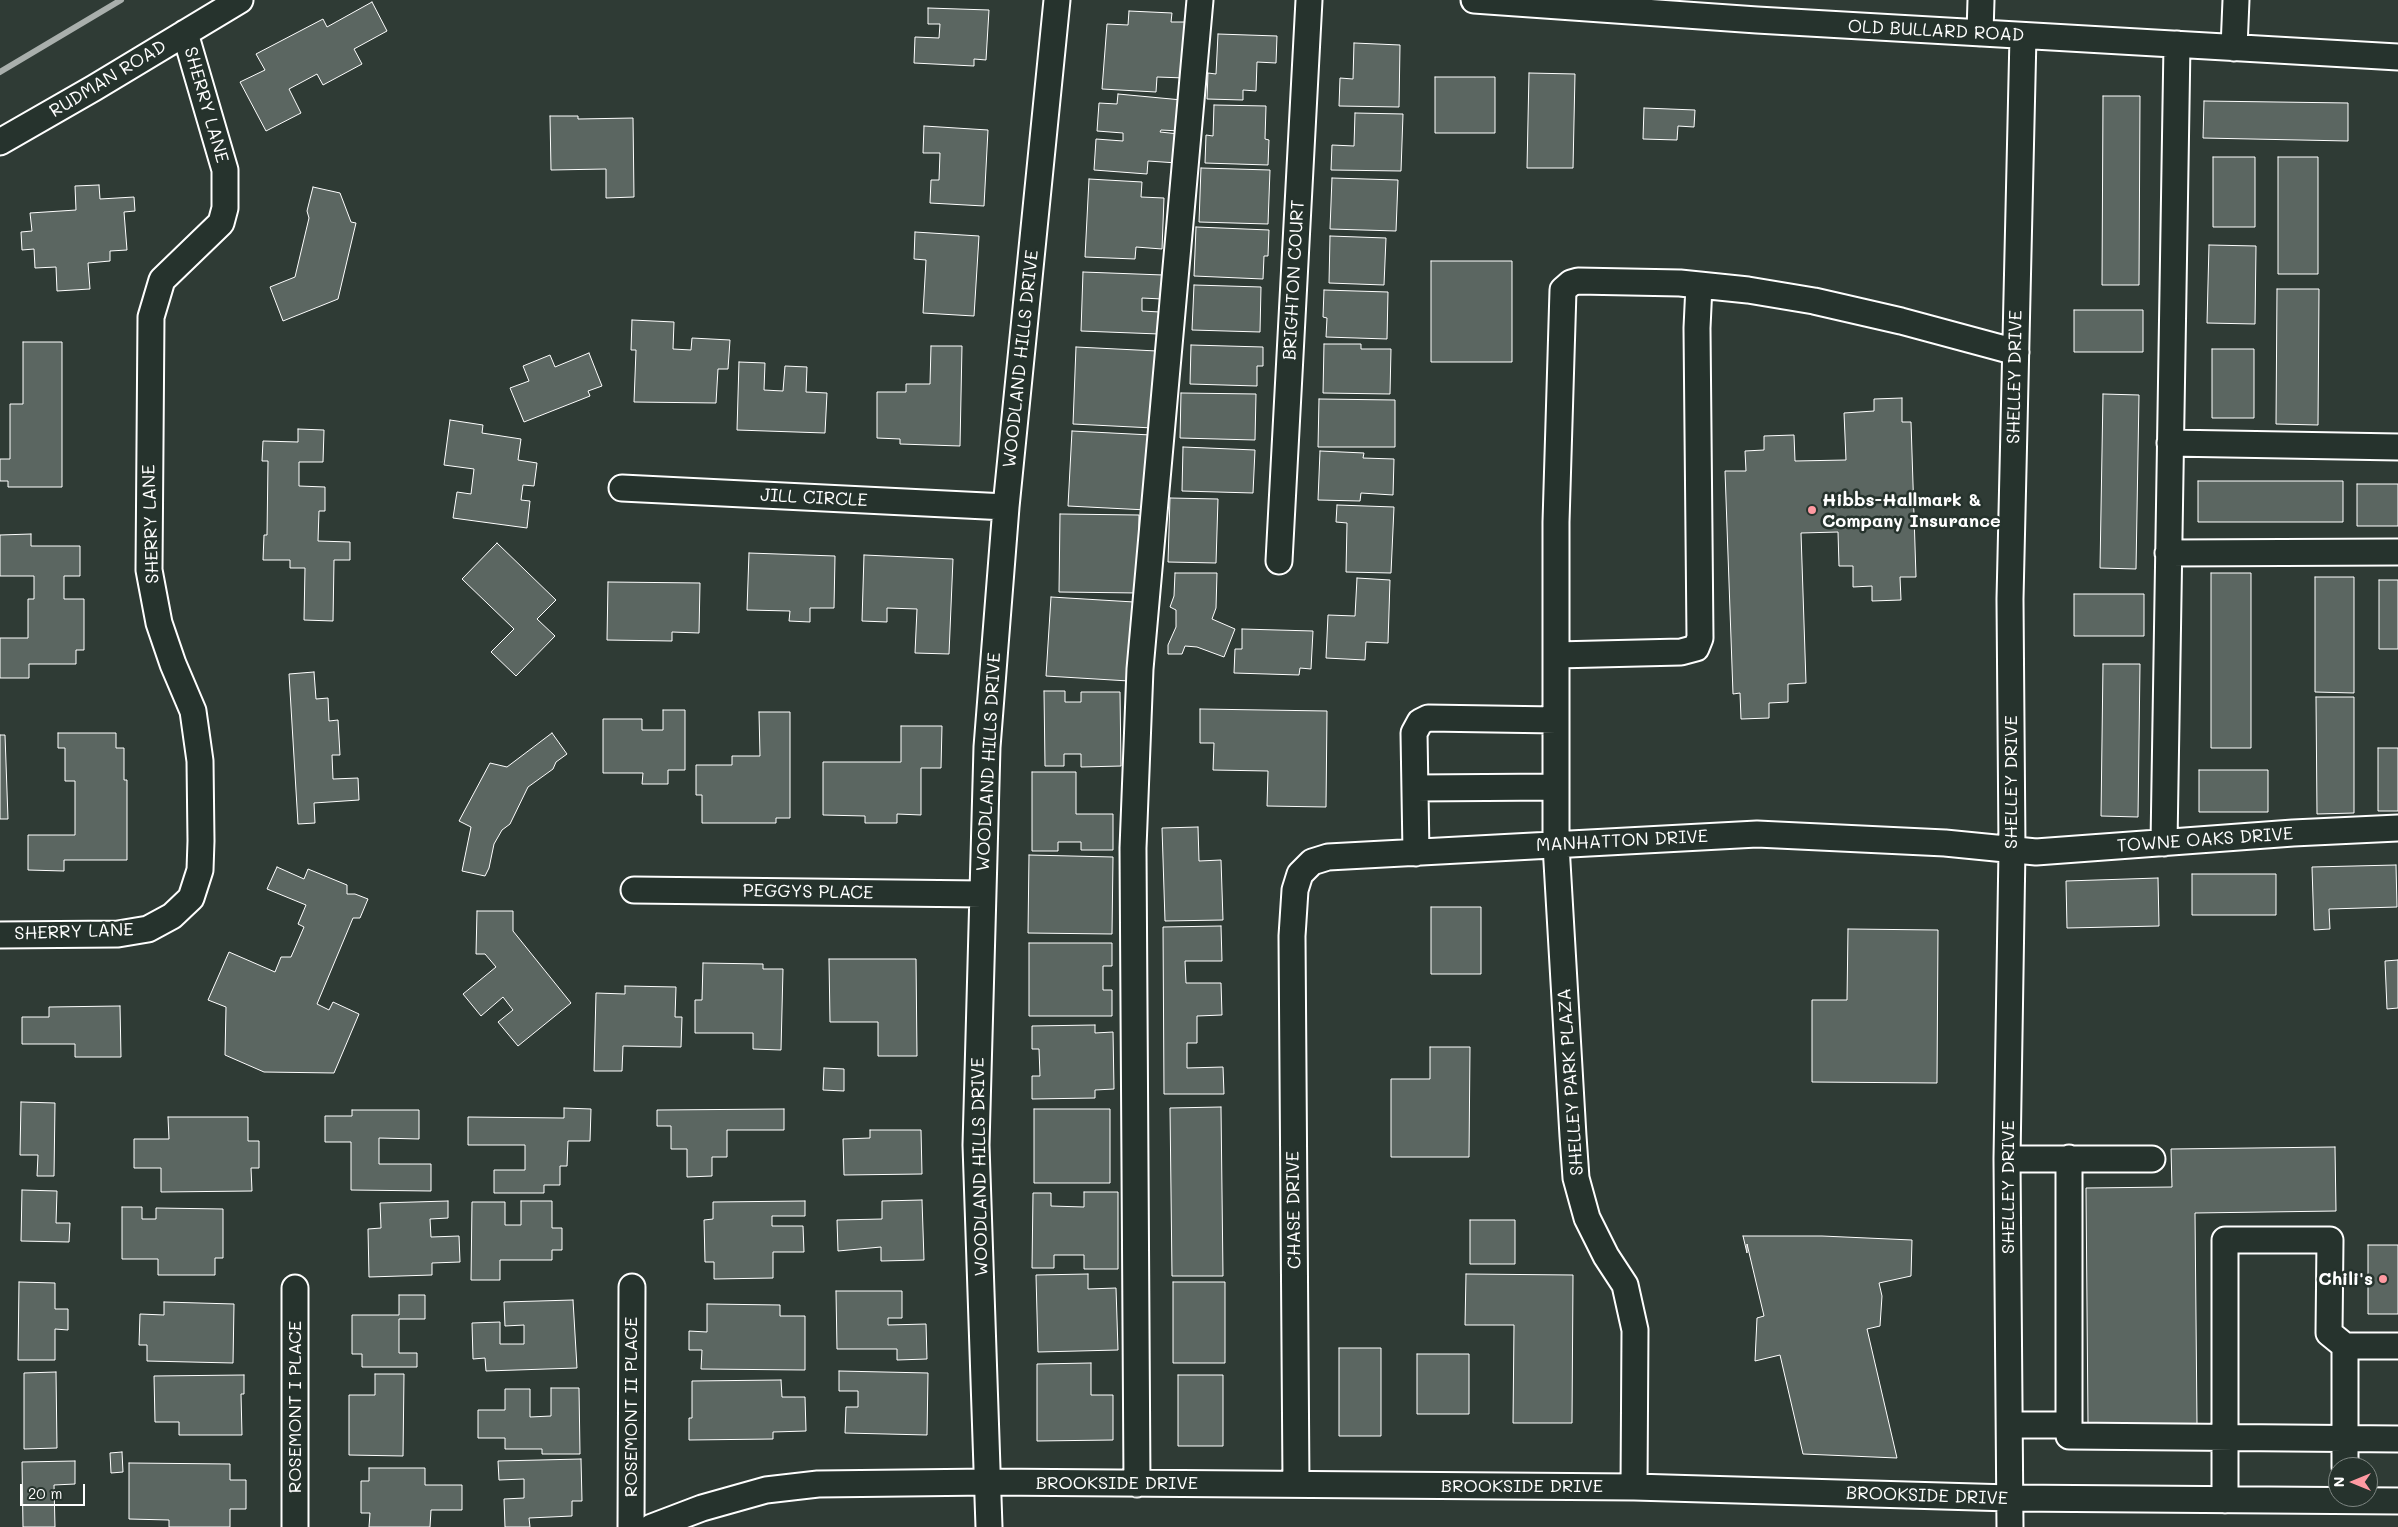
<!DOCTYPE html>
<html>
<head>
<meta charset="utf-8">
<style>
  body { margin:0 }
  #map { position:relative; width:2398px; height:1527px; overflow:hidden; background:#2f3b35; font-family:Mali,sans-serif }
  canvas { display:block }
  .north { position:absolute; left:2328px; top:1457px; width:50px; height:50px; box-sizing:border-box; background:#26332d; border:1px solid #7d8581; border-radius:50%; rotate:270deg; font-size:14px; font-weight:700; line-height:20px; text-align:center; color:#fff }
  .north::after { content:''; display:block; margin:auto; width:18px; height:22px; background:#ff9aa2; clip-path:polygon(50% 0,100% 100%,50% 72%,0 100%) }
  .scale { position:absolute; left:20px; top:1484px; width:65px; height:22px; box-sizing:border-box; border:2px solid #fff; border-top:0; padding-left:6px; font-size:15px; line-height:18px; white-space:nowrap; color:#fff; -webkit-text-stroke:4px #26332d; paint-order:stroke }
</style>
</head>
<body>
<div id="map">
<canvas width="2398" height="1527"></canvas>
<div class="north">N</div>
<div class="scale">20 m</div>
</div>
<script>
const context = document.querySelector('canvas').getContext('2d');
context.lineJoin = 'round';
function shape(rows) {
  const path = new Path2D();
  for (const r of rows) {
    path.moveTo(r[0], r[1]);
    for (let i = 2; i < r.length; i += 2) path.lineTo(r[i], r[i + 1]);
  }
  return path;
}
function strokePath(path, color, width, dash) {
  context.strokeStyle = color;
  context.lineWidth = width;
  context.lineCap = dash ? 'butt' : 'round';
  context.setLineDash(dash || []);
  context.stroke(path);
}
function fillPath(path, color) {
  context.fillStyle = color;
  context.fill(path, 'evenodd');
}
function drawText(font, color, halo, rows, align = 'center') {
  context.font = font + ' Mali,sans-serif';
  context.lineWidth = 5;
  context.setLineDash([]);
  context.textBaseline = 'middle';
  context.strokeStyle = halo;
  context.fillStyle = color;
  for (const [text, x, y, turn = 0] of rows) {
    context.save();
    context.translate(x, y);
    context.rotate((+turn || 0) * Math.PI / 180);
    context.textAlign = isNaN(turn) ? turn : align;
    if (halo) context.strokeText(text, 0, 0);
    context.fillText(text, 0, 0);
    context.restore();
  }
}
const stream = shape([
  [0,72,121,0]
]);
const building = shape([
  [372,2,387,31,354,49,362,64,323,85,317,74,289,89,301,113,266,131,240,82,265,70,256,54,323,19,327,27,372,2],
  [928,8,989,10,986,60,974,59,974,66,914,63,915,37,939,38,940,24,928,24,928,8],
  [1129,11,1172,13,1171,22,1188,22,1185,78,1157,77,1156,92,1102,89,1107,24,1128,25,1129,11],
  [1218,34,1277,36,1276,63,1257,62,1256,91,1243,90,1243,100,1207,99,1208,73,1216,74,1218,34],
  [1354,43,1400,45,1399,107,1339,106,1340,78,1353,79,1354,43],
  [1529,73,1575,74,1573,168,1527,168,1529,73],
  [1435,77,1495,77,1495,133,1435,133,1435,77],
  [1118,94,1182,100,1180,131,1161,130,1160,132,1179,134,1177,163,1148,161,1147,174,1094,170,1096,139,1123,141,1123,133,1097,131,1099,103,1117,104,1118,94],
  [2103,96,2140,96,2139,285,2102,285,2103,96],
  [2204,101,2348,103,2348,141,2203,138,2204,101],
  [1214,105,1266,106,1265,139,1269,140,1268,165,1205,163,1206,135,1213,136,1214,105],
  [1644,108,1695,110,1694,127,1678,126,1677,140,1643,139,1644,108],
  [1355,113,1403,114,1401,171,1331,170,1332,145,1354,146,1355,113],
  [550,116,578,116,578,119,633,118,634,197,606,198,606,169,551,170,550,116],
  [924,126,988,130,984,206,930,203,931,180,939,180,940,153,923,153,924,126],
  [2213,157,2255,157,2255,227,2213,227,2213,157],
  [2278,157,2318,157,2318,274,2278,274,2278,157],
  [1201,168,1270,170,1268,224,1199,222,1201,168],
  [1332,178,1398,180,1396,231,1330,229,1332,178],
  [1089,179,1142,182,1141,197,1164,198,1162,249,1136,247,1135,259,1085,257,1089,179],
  [99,185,100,199,134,197,135,211,124,212,127,250,110,251,110,261,88,263,90,289,57,291,56,267,35,268,34,249,22,250,21,232,32,231,30,213,76,210,75,186,99,185],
  [313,187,340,193,351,222,356,223,338,299,283,321,270,287,295,277,309,218,307,211,313,187],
  [1196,227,1269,230,1268,256,1264,256,1263,279,1194,276,1196,227],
  [915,232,979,236,974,316,923,313,926,260,914,259,915,232],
  [1330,236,1386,238,1384,285,1329,283,1330,236],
  [2209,245,2256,246,2255,324,2207,323,2209,245],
  [1431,261,1512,261,1512,362,1431,362,1431,261],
  [1083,272,1163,275,1162,299,1142,298,1142,311,1160,312,1159,334,1081,331,1083,272],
  [1194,285,1261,287,1260,332,1192,330,1194,285],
  [2277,289,2319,289,2318,425,2276,424,2277,289],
  [1324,290,1388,292,1387,339,1326,337,1327,318,1323,317,1324,290],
  [2074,310,2143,310,2143,352,2074,352,2074,310],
  [632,320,674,322,673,349,691,350,692,338,730,340,728,369,718,369,716,403,634,402,636,350,631,350,632,320],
  [23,342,62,342,62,487,8,487,8,481,0,481,0,459,10,459,10,404,23,404,23,342],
  [1324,344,1361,344,1361,349,1391,349,1390,394,1323,393,1324,344],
  [1191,345,1263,347,1263,366,1257,366,1257,386,1190,384,1191,345],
  [931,346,962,346,960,446,900,444,900,439,877,438,877,392,906,392,906,384,930,384,931,346],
  [1076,347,1157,351,1153,428,1073,424,1076,347],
  [2212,349,2254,349,2254,418,2212,418,2212,349],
  [589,353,602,386,588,391,590,396,524,422,510,388,529,381,523,366,550,355,555,367,589,353],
  [739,362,765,363,764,390,783,391,785,366,807,367,806,392,827,393,825,433,737,430,739,362],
  [1181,393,1256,394,1255,440,1180,438,1181,393],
  [2103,394,2139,395,2136,569,2100,568,2103,394],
  [1902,398,1902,422,1911,422,1916,577,1900,577,1901,600,1872,601,1872,586,1853,587,1853,566,1839,566,1838,532,1801,533,1806,683,1788,684,1788,702,1769,703,1769,718,1741,719,1740,693,1733,694,1725,471,1746,471,1745,451,1764,450,1764,436,1794,435,1795,461,1846,460,1844,413,1874,411,1874,399,1902,398],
  [1319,399,1395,400,1395,447,1318,447,1319,399],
  [450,420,483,425,482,433,521,439,518,460,537,463,534,486,523,485,521,500,530,501,527,528,453,518,457,492,471,494,474,469,444,465,450,420],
  [298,429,324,430,323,462,299,462,299,486,325,487,325,511,319,511,318,541,350,542,350,560,334,560,333,621,304,620,305,568,290,568,290,560,263,560,264,535,267,535,268,461,262,461,263,441,298,442,298,429],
  [1072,431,1151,435,1147,510,1068,506,1072,431],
  [1183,447,1255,450,1253,493,1182,491,1183,447],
  [1320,451,1364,453,1363,458,1394,459,1393,495,1361,493,1360,501,1318,500,1320,451],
  [2198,481,2343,481,2343,522,2198,522,2198,481],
  [2357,484,2398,484,2398,526,2357,526,2357,484],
  [1170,498,1218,499,1216,563,1168,562,1170,498],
  [1337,505,1394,507,1391,573,1346,572,1347,523,1336,522,1337,505],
  [1060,514,1139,515,1138,593,1059,592,1060,514],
  [31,534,31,546,80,546,80,576,64,576,64,599,84,599,84,650,76,650,76,664,29,664,29,678,0,678,0,638,28,638,28,599,34,599,34,576,0,576,0,535,31,534],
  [497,543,556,600,537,619,555,636,516,676,491,652,514,629,462,579,497,543],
  [749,553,835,556,834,608,810,608,810,622,789,621,790,611,747,610,749,553],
  [864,555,953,559,949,654,915,653,917,609,887,608,887,622,862,621,864,555],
  [1175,573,1217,573,1216,608,1212,619,1235,629,1224,657,1197,647,1185,646,1182,654,1168,654,1168,645,1176,627,1176,610,1170,607,1174,596,1175,573],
  [2211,573,2251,573,2251,748,2211,748,2211,573],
  [2315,577,2354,577,2354,693,2315,692,2315,577],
  [1357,578,1390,580,1388,643,1366,642,1365,660,1326,658,1328,615,1355,616,1357,578],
  [2379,580,2398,580,2398,649,2379,649,2379,580],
  [608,582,700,583,699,633,672,632,672,641,607,640,608,582],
  [2074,594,2144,594,2144,636,2074,636,2074,594],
  [1051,597,1134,602,1129,681,1046,676,1051,597],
  [1242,629,1313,631,1311,669,1300,668,1299,675,1234,673,1235,649,1242,649,1242,629],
  [2103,664,2140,664,2138,817,2101,816,2103,664],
  [314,672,316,699,328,698,329,721,338,720,340,755,332,755,333,779,358,778,359,800,314,803,315,823,298,824,289,674,314,672],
  [1044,691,1065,691,1065,702,1081,702,1081,692,1120,692,1121,766,1081,767,1081,754,1064,754,1064,766,1045,766,1044,691],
  [2316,697,2354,697,2354,813,2317,814,2316,697],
  [1200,709,1327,711,1326,807,1267,806,1268,771,1213,770,1214,743,1200,743,1200,709],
  [663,710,685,710,685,770,668,770,668,784,642,784,643,773,603,773,603,719,642,719,642,730,663,730,663,710],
  [759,712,790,712,790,818,776,818,776,823,702,823,702,795,696,795,696,765,732,765,732,756,760,756,759,712],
  [901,726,942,726,941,768,921,768,921,815,897,814,897,823,865,823,865,816,823,815,823,762,901,762,901,726],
  [58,733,116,733,116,748,124,748,124,780,127,780,127,860,64,860,64,871,28,870,28,835,75,835,75,781,65,781,65,748,58,748,58,733],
  [552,733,567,754,556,762,553,769,528,787,510,824,502,830,494,844,489,868,485,876,462,871,471,827,459,821,490,763,507,767,552,733],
  [0,735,5,735,8,819,0,819,0,735],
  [2378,748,2398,748,2398,811,2378,811,2378,748],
  [2199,770,2268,770,2268,812,2199,812,2199,770],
  [1032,772,1076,772,1076,814,1113,814,1113,850,1081,850,1081,842,1058,842,1058,851,1032,851,1032,772],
  [1198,827,1199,861,1221,860,1223,920,1165,921,1162,828,1198,827],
  [1029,855,1113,857,1112,934,1028,933,1029,855],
  [2396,865,2397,907,2329,909,2330,929,2314,930,2312,867,2396,865],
  [277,867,304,879,308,869,347,885,347,894,355,894,368,899,360,918,353,918,317,1004,329,1010,333,1002,359,1014,334,1073,264,1072,225,1055,226,1007,208,1000,229,952,275,972,281,957,291,957,304,927,298,924,306,905,267,889,277,867],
  [2192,874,2276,874,2276,915,2192,915,2192,874],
  [2158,878,2159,926,2067,928,2066,881,2158,878],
  [1431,907,1481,907,1481,974,1431,974,1431,907],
  [477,911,513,911,513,931,571,1003,518,1046,498,1022,513,1010,503,997,481,1016,463,994,496,967,485,954,476,954,477,911],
  [1221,926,1222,961,1185,961,1186,983,1221,983,1222,1015,1197,1016,1197,1043,1187,1043,1187,1068,1223,1067,1224,1094,1164,1094,1163,927,1221,926],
  [1848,929,1938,930,1937,1083,1812,1082,1812,1000,1847,1000,1848,929],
  [1029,943,1112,943,1112,966,1103,966,1103,990,1112,990,1112,1016,1029,1016,1029,943],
  [829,959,916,959,917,1056,878,1056,878,1022,830,1022,829,959],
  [2398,960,2398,1008,2387,1009,2385,961,2398,960],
  [703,963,763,964,763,969,783,969,781,1050,753,1049,753,1033,695,1033,695,1000,702,1000,703,963],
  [625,986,676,987,675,1017,682,1017,681,1047,623,1046,622,1071,594,1071,596,993,625,994,625,986],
  [120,1006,121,1057,75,1057,75,1044,22,1044,22,1017,49,1017,49,1007,120,1006],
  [1095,1025,1095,1033,1113,1032,1114,1089,1095,1090,1095,1098,1032,1099,1032,1076,1040,1076,1039,1049,1032,1049,1032,1026,1095,1025],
  [1430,1047,1470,1047,1469,1157,1391,1157,1391,1079,1430,1079,1430,1047],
  [824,1068,844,1069,844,1091,823,1090,824,1068],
  [21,1102,55,1103,54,1176,37,1176,38,1155,20,1155,21,1102],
  [1221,1107,1223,1276,1172,1276,1170,1108,1221,1107],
  [564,1108,591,1109,590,1141,568,1141,567,1166,560,1166,560,1185,544,1185,544,1193,494,1193,494,1170,525,1170,525,1145,468,1145,468,1117,564,1118,564,1108],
  [784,1109,784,1130,727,1130,727,1157,712,1157,712,1176,687,1177,687,1149,671,1149,671,1126,657,1126,657,1110,784,1109],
  [1034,1109,1110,1109,1110,1183,1034,1183,1034,1109],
  [352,1110,419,1110,419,1139,379,1138,379,1164,431,1164,431,1191,351,1190,351,1142,325,1142,325,1116,352,1116,352,1110],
  [168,1117,248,1117,248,1141,259,1141,259,1168,251,1168,252,1191,161,1192,161,1168,134,1168,134,1139,169,1139,168,1117],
  [870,1130,921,1130,922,1174,844,1175,843,1139,870,1138,870,1130],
  [2335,1147,2336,1211,2195,1213,2197,1424,2088,1424,2086,1188,2172,1187,2171,1149,2335,1147],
  [22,1190,57,1191,56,1223,70,1223,69,1242,21,1241,22,1190],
  [1084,1192,1118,1192,1118,1269,1084,1269,1084,1255,1054,1255,1054,1268,1032,1268,1033,1193,1051,1193,1051,1206,1084,1207,1084,1192],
  [922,1200,924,1260,881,1261,881,1247,838,1251,837,1220,882,1219,882,1201,922,1200],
  [448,1201,448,1218,430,1219,431,1237,459,1236,460,1262,432,1263,432,1275,369,1277,368,1229,381,1228,380,1203,448,1201],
  [521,1201,552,1201,552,1228,562,1228,562,1250,552,1250,552,1260,500,1260,500,1280,471,1280,472,1202,505,1202,505,1225,521,1225,521,1201],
  [805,1201,805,1216,772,1216,772,1226,803,1226,804,1252,773,1252,773,1278,714,1279,714,1262,705,1262,704,1220,713,1219,713,1202,805,1201],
  [122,1207,142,1207,142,1219,156,1219,156,1208,223,1209,223,1258,215,1258,215,1275,158,1275,158,1259,122,1259,122,1207],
  [1470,1220,1515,1220,1515,1264,1470,1264,1470,1220],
  [1743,1236,1822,1236,1912,1240,1911,1276,1879,1283,1882,1296,1880,1326,1867,1329,1897,1458,1803,1454,1780,1355,1755,1361,1757,1318,1764,1316,1747,1244,1747,1253,1743,1236],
  [2368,1245,2398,1245,2398,1314,2368,1314,2368,1245],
  [1088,1274,1088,1289,1116,1288,1118,1350,1038,1352,1036,1275,1088,1274],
  [1466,1274,1573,1275,1572,1423,1513,1423,1514,1325,1465,1325,1466,1274],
  [19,1282,55,1283,55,1309,68,1309,68,1330,55,1329,55,1360,18,1360,19,1282],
  [1173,1282,1225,1282,1225,1363,1173,1363,1173,1282],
  [836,1291,902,1291,902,1318,888,1318,888,1325,926,1324,927,1359,897,1360,897,1349,837,1349,836,1291],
  [399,1295,425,1295,425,1319,399,1319,399,1353,417,1353,417,1367,362,1367,362,1354,352,1354,352,1315,399,1315,399,1295],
  [573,1300,577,1368,486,1371,485,1358,473,1359,472,1323,500,1322,500,1344,524,1344,524,1325,505,1326,504,1302,573,1300],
  [164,1302,234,1304,233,1363,147,1361,147,1345,139,1345,140,1314,164,1315,164,1302],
  [707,1304,780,1305,780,1316,805,1316,805,1370,701,1369,702,1350,689,1350,689,1331,707,1332,707,1304],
  [1339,1348,1381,1348,1381,1436,1339,1436,1339,1348],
  [1417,1354,1469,1354,1469,1414,1417,1414,1417,1354],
  [1091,1363,1091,1395,1113,1395,1113,1440,1037,1441,1037,1364,1091,1363],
  [839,1371,928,1373,927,1435,845,1433,846,1407,858,1407,858,1391,839,1391,839,1371],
  [56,1372,57,1448,24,1449,24,1373,56,1372],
  [375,1374,404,1374,403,1456,349,1455,349,1395,375,1395,375,1374],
  [244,1375,244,1394,241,1394,242,1435,179,1435,179,1422,155,1422,154,1376,244,1375],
  [1178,1375,1223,1375,1223,1446,1178,1446,1178,1375],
  [781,1380,782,1397,805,1397,806,1431,773,1432,773,1439,689,1440,689,1418,692,1418,692,1381,781,1380],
  [551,1388,579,1388,580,1454,542,1454,542,1449,505,1449,505,1438,478,1438,478,1410,505,1410,505,1389,530,1389,530,1417,551,1416,551,1388],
  [122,1452,123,1472,111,1473,110,1453,122,1452],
  [581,1459,582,1501,572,1501,572,1516,529,1518,530,1527,505,1527,504,1499,524,1498,524,1479,499,1480,498,1461,581,1459],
  [75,1461,75,1484,54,1485,55,1527,23,1527,22,1462,75,1461],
  [129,1463,230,1464,230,1480,246,1480,246,1509,230,1509,230,1527,169,1527,169,1520,129,1519,129,1463],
  [369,1468,425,1468,425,1485,462,1485,462,1510,431,1510,430,1527,369,1527,370,1513,361,1513,361,1481,369,1481,369,1468]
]);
const minor = shape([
  [1474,0,1757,20,2398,57],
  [1980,33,1981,0],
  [2234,48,2236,0],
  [0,142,94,88,240,0],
  [2170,443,2398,447],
  [622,488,1006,507],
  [2168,553,2398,552],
  [1279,561,1309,0],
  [1556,655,1681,652,1696,648,1700,638,1697,328,1699,285],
  [1415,788,1556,787],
  [2164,843,2177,44],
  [1416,853,1414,733,1420,722,1428,718,1556,720],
  [634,890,982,894],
  [0,935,118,934,148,929,172,916,191,898,200,870,201,841,200,761,193,711,173,664,159,623,149,570,151,317,162,280,221,223,225,208,225,170,185,33],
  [2069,1158,2069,1436,2398,1439],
  [2007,1159,2152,1159],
  [295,1288,295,1527],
  [2010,1425,2069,1425],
  [2345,1467,2345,1346,2398,1346],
  [1137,1484,1133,848,1140,669,1200,0],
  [1296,1484,1292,936,1295,890,1300,874,1312,862,1328,857,1757,834,1945,843,2036,852,2293,833,2398,828],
  [1634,1487,1635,1330,1625,1285,1606,1256,1587,1218,1576,1178,1573,1136,1556,845,1556,522,1563,290,1571,283,1578,281,1680,283,1748,290,1814,301,1901,321,2016,352],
  [2225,1500,2225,1240,2330,1240,2329,1333,2345,1346],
  [631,1527,632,1287],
  [652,1527,702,1508,766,1490,818,1484,989,1482,1634,1487,2010,1498,2398,1501],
  [989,1527,976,1145,987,747,1006,507,1057,0],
  [2010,1527,2007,1159,2012,849,2010,599,2023,36]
]);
const markers = [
  [1812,510,5,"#ff9aa2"],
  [2383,1279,5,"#ff9aa2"]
];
const streetNames = [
  ["OLD BULLARD ROAD",1936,31,3],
  ["RUDMAN ROAD",108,79,-31],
  ["SHERRY LANE",206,105,74],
  ["BRIGHTON COURT",1294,280,-87],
  ["WOODLAND HILLS DRIVE",1021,359,-84],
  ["SHELLEY DRIVE",2015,377,-89],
  ["JILL CIRCLE",814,498,3],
  ["SHERRY LANE",151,524,-92],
  ["WOODLAND HILLS DRIVE",989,762,-87],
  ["SHELLEY DRIVE",2011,782,-90],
  ["TOWNE OAKS DRIVE",2205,840,-4],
  ["MANHATTON DRIVE",1622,841,-3],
  ["PEGGYS PLACE",808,892,1],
  ["SHERRY LANE",74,932,-2],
  ["SHELLEY PARK PLAZA",1571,1082,-94],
  ["WOODLAND HILLS DRIVE",980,1167,-91],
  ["SHELLEY DRIVE",2008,1187,-90],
  ["CHASE DRIVE",1294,1210,-91],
  ["ROSEMONT I PLACE",295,1407,-90],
  ["ROSEMONT II PLACE",631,1407,-90],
  ["BROOKSIDE DRIVE",1117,1483],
  ["BROOKSIDE DRIVE",1522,1486],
  ["BROOKSIDE DRIVE",1927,1496,2]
];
const poiNames = [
  ["Hibbs-Hallmark &",1822,500],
  ["Company Insurance",1822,521],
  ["Chili's",2373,1279,"right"]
];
strokePath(stream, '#a9afac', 6);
fillPath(building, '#5b6661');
strokePath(building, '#fff', 1);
strokePath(minor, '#fff', 29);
strokePath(minor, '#26332d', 25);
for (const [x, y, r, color] of markers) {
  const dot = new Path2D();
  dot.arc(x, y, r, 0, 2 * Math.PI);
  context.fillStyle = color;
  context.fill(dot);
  strokePath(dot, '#26332d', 2);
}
drawText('18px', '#fff', '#26332d', streetNames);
drawText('bold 18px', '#fff', '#26332d', poiNames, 'left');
</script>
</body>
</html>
